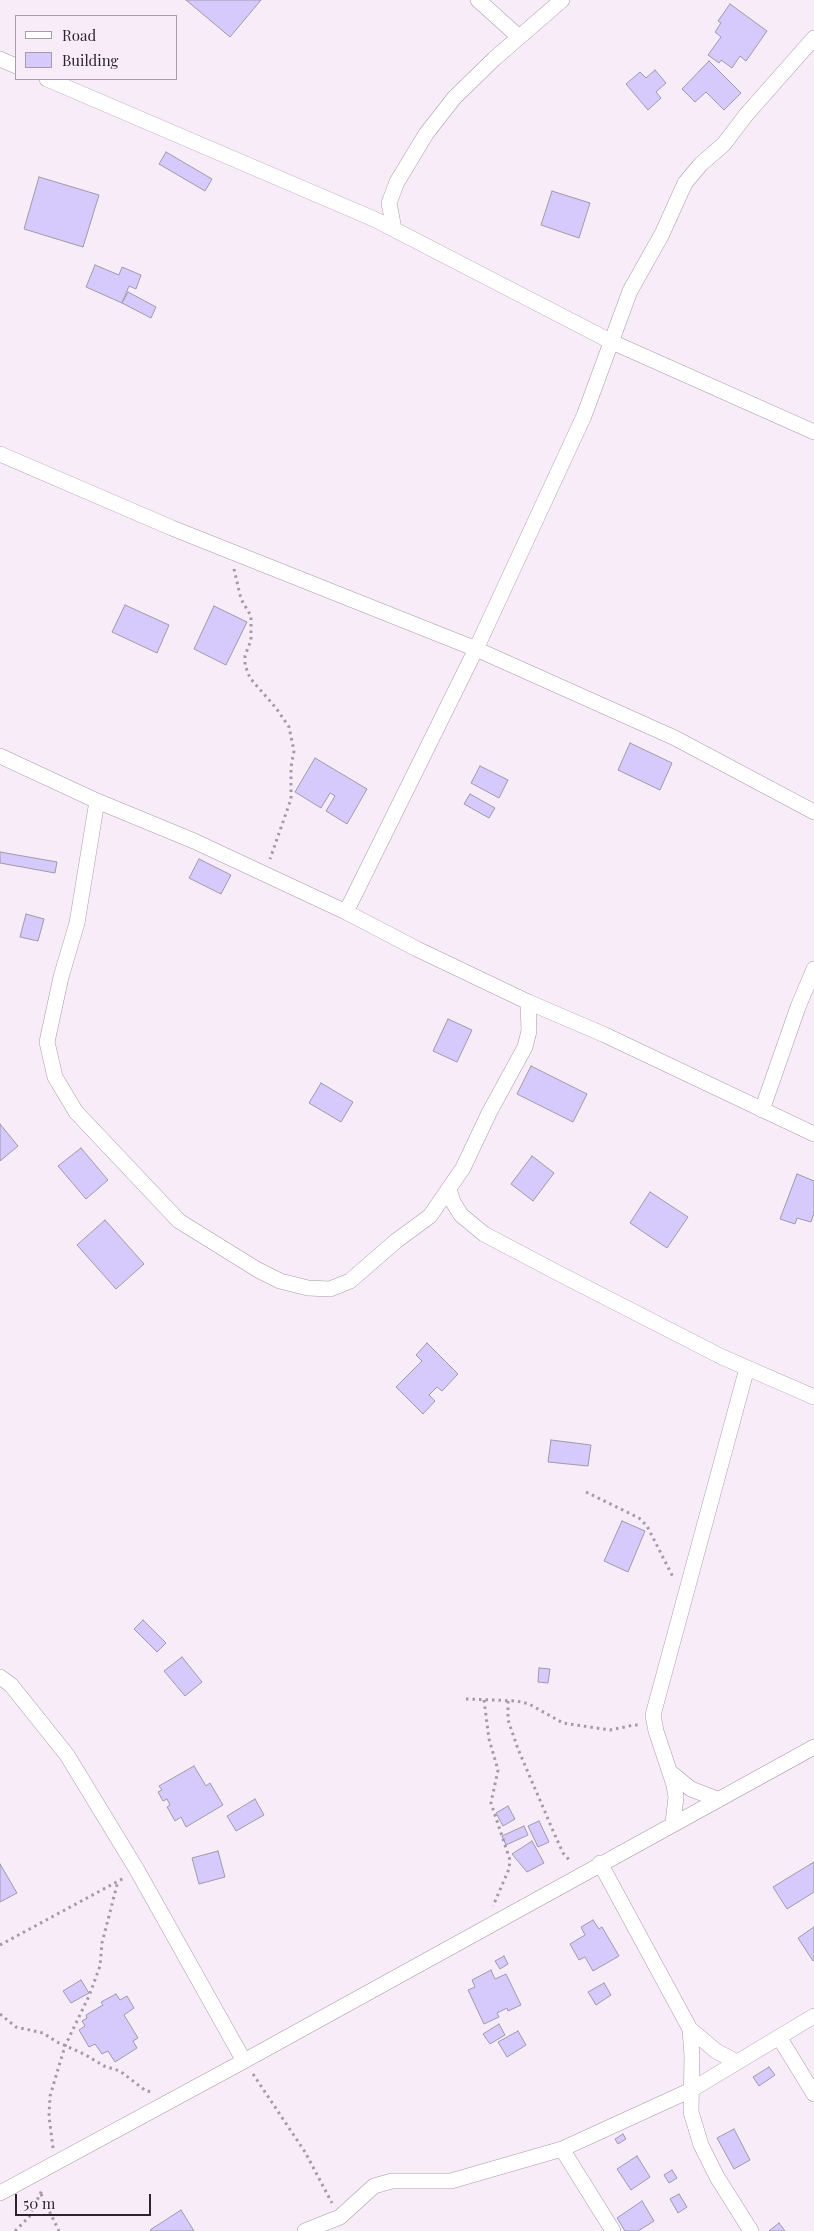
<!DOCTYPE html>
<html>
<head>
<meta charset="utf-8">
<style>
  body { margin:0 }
  #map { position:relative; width:814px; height:2231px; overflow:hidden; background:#f9ecf9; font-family:"Playfair Display",serif }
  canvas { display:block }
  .legend { position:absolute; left:15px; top:15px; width:162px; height:65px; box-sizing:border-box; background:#f9ecf9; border:1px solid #a69da6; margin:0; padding:6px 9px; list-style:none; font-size:15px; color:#2a262a }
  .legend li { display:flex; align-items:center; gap:10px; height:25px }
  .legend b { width:25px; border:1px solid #a69da6 }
  .scale { position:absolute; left:15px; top:2194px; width:136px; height:22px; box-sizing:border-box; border:2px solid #2a262a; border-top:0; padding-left:6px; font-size:15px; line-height:18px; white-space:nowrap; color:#2a262a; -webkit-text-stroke:4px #f9ecf9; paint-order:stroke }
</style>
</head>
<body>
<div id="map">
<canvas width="814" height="2231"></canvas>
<ul class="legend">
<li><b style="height:6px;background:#fff"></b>Road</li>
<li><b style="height:14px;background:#d6cafc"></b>Building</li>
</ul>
<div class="scale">50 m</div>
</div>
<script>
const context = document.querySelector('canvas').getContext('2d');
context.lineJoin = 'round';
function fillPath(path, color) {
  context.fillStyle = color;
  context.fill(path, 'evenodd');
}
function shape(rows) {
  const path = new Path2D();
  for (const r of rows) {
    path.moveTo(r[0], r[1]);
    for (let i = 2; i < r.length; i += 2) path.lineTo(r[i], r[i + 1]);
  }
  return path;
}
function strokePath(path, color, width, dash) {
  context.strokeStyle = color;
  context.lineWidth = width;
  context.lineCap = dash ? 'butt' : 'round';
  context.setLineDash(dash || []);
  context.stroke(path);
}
const building = shape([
  [186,0,261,0,230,37,186,0],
  [730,4,767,31,746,61,740,56,732,68,721,60,719,63,708,55,721,37,715,32,721,23,718,21,730,4],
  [709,61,741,93,724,110,706,92,695,102,682,89,709,61],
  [655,70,666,83,656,92,661,98,648,110,626,84,640,72,646,78,655,70],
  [166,152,212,179,205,191,159,164,166,152],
  [39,177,99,195,83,247,24,229,39,177],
  [552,191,590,203,579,238,541,225,552,191],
  [95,265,119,275,122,267,141,275,136,289,129,286,122,303,86,287,95,265],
  [128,292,156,307,151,318,122,303,128,292],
  [125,605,169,625,157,653,112,632,125,605],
  [214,606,247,622,226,665,194,649,214,606],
  [630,743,672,763,660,790,618,770,630,743],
  [315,758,367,789,347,824,326,811,335,796,330,793,321,808,295,792,315,758],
  [480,766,508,780,499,798,471,783,480,766],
  [470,794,495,808,489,818,464,804,470,794],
  [0,852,57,862,55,873,0,863,0,852],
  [199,859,231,875,221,894,189,878,199,859],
  [26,914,44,919,38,941,20,937,26,914],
  [448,1019,472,1030,457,1062,433,1051,448,1019],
  [531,1066,587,1094,573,1122,517,1094,531,1066],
  [321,1083,353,1102,341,1122,309,1103,321,1083],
  [0,1124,18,1146,0,1161,0,1124],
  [81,1148,108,1180,86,1199,58,1166,81,1148],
  [532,1156,554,1173,533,1201,511,1184,532,1156],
  [797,1174,814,1181,814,1213,811,1222,797,1218,795,1224,780,1219,797,1174],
  [650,1192,688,1217,667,1248,630,1223,650,1192],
  [105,1220,144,1264,116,1289,77,1245,105,1220],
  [427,1343,458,1374,442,1391,437,1387,429,1395,435,1401,423,1414,396,1387,422,1361,416,1355,427,1343],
  [551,1440,591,1445,588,1466,548,1462,551,1440],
  [622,1521,645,1531,628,1572,604,1561,622,1521],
  [143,1620,166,1643,157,1652,134,1629,143,1620],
  [182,1657,202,1682,185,1696,164,1671,182,1657],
  [539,1668,550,1669,548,1683,538,1682,539,1668],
  [194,1766,206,1786,210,1783,223,1805,186,1827,181,1817,175,1821,167,1807,170,1805,167,1799,163,1801,158,1792,162,1790,159,1786,194,1766],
  [255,1799,264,1815,236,1831,227,1816,255,1799],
  [508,1806,515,1819,503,1826,496,1813,508,1806],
  [539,1821,549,1842,538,1847,528,1826,539,1821],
  [524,1826,528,1835,506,1845,502,1836,524,1826],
  [532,1841,544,1863,527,1872,512,1854,532,1841],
  [218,1851,225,1877,199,1884,192,1858,218,1851],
  [814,1862,814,1892,787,1909,773,1887,814,1862],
  [0,1864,17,1893,0,1902,0,1864],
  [593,1920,599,1929,602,1927,619,1956,593,1971,585,1957,579,1960,570,1944,585,1935,581,1927,593,1920],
  [814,1927,814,1960,813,1961,798,1938,814,1927],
  [504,1956,508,1964,500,1969,495,1961,504,1956],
  [491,1970,495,1979,506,1974,521,2005,508,2011,507,2008,497,2013,499,2017,484,2024,468,1990,475,1987,472,1980,491,1970],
  [81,1980,89,1993,71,2003,63,1991,81,1980],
  [604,1983,611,1995,596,2005,588,1992,604,1983],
  [116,1994,120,2000,127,1996,134,2008,124,2015,138,2038,133,2041,137,2048,115,2062,108,2051,102,2054,95,2044,89,2047,79,2030,85,2026,82,2021,87,2018,86,2015,103,2005,101,2002,116,1994],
  [499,2024,505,2035,490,2044,483,2034,499,2024],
  [518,2031,526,2045,507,2057,498,2042,518,2031],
  [769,2067,775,2075,759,2086,753,2077,769,2067],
  [734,2129,750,2160,734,2169,717,2138,734,2129],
  [623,2134,626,2139,618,2144,615,2139,623,2134],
  [637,2156,650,2177,631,2190,617,2169,637,2156],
  [672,2170,677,2178,669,2183,664,2175,672,2170],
  [679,2194,687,2207,678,2213,670,2199,679,2194],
  [642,2201,654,2221,638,2231,625,2231,617,2218,642,2201],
  [181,2210,194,2231,151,2231,150,2230,181,2210],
  [779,2223,785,2231,769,2231,779,2223]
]);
const path = shape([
  [234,569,241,599,251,616,251,640,245,656,245,665,250,678,276,708,289,727,294,751,291,767,291,799,270,859],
  [586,1492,639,1518,647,1526,673,1577],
  [466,1699,517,1701,529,1704,563,1723,610,1730,634,1725,639,1725],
  [484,1700,489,1739,498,1770,491,1803,510,1860,509,1869,493,1906],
  [508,1701,508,1720,518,1749,554,1833,563,1853,571,1862],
  [0,1945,124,1878],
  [0,2014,16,2027,43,2033,57,2042,84,2054,104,2066,120,2071,146,2091,153,2092],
  [253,2074,305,2152,332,2203],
  [53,2148,49,2116,50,2096,65,2046,89,1996,100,1966,102,1943,118,1881],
  [41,2194,59,2231],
  [15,2231,29,2217,43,2188]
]);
const street = shape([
  [478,0,519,37],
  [0,59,16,66],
  [47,79,374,219,612,342,814,432],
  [394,229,389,203,397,182,426,134,454,98,494,59,562,0],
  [0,454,172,528,476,649,675,738,814,812],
  [0,756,97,801,194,841,346,912,417,949,528,1002,605,1035,814,1134],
  [97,801,77,923,61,977,47,1042,55,1077,76,1112,179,1221,258,1270,280,1281,308,1288,330,1289,350,1281,396,1241,430,1216,463,1168,489,1113,525,1047,529,1031,528,1002],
  [346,912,476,649,584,416,630,291,662,234,685,183,701,164,724,144,746,115,814,38],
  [762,1110,798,1007,814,969],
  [449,1189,453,1202,461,1215,484,1234,558,1273,722,1357,814,1397],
  [0,1677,11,1685,67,1755,137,1870,244,2061],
  [670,1772,691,1789,717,1799],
  [673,1823,676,1797,674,1785,656,1731,653,1715,747,1368],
  [600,1863,690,2029,692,2056,691,2112,701,2145,717,2177,751,2231],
  [690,2029,716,2051,737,2062],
  [779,2037,814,2094],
  [562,2149,613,2231],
  [0,2193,244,2061,814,1747],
  [305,2231,340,2217,374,2186,392,2181,451,2181,562,2149,691,2090,814,2016]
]);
fillPath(building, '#d6cafc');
strokePath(building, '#9d9aa9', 1);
strokePath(street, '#a79ba7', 16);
strokePath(path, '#a39aa3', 3, [2.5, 4]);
strokePath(street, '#fff', 15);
</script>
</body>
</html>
